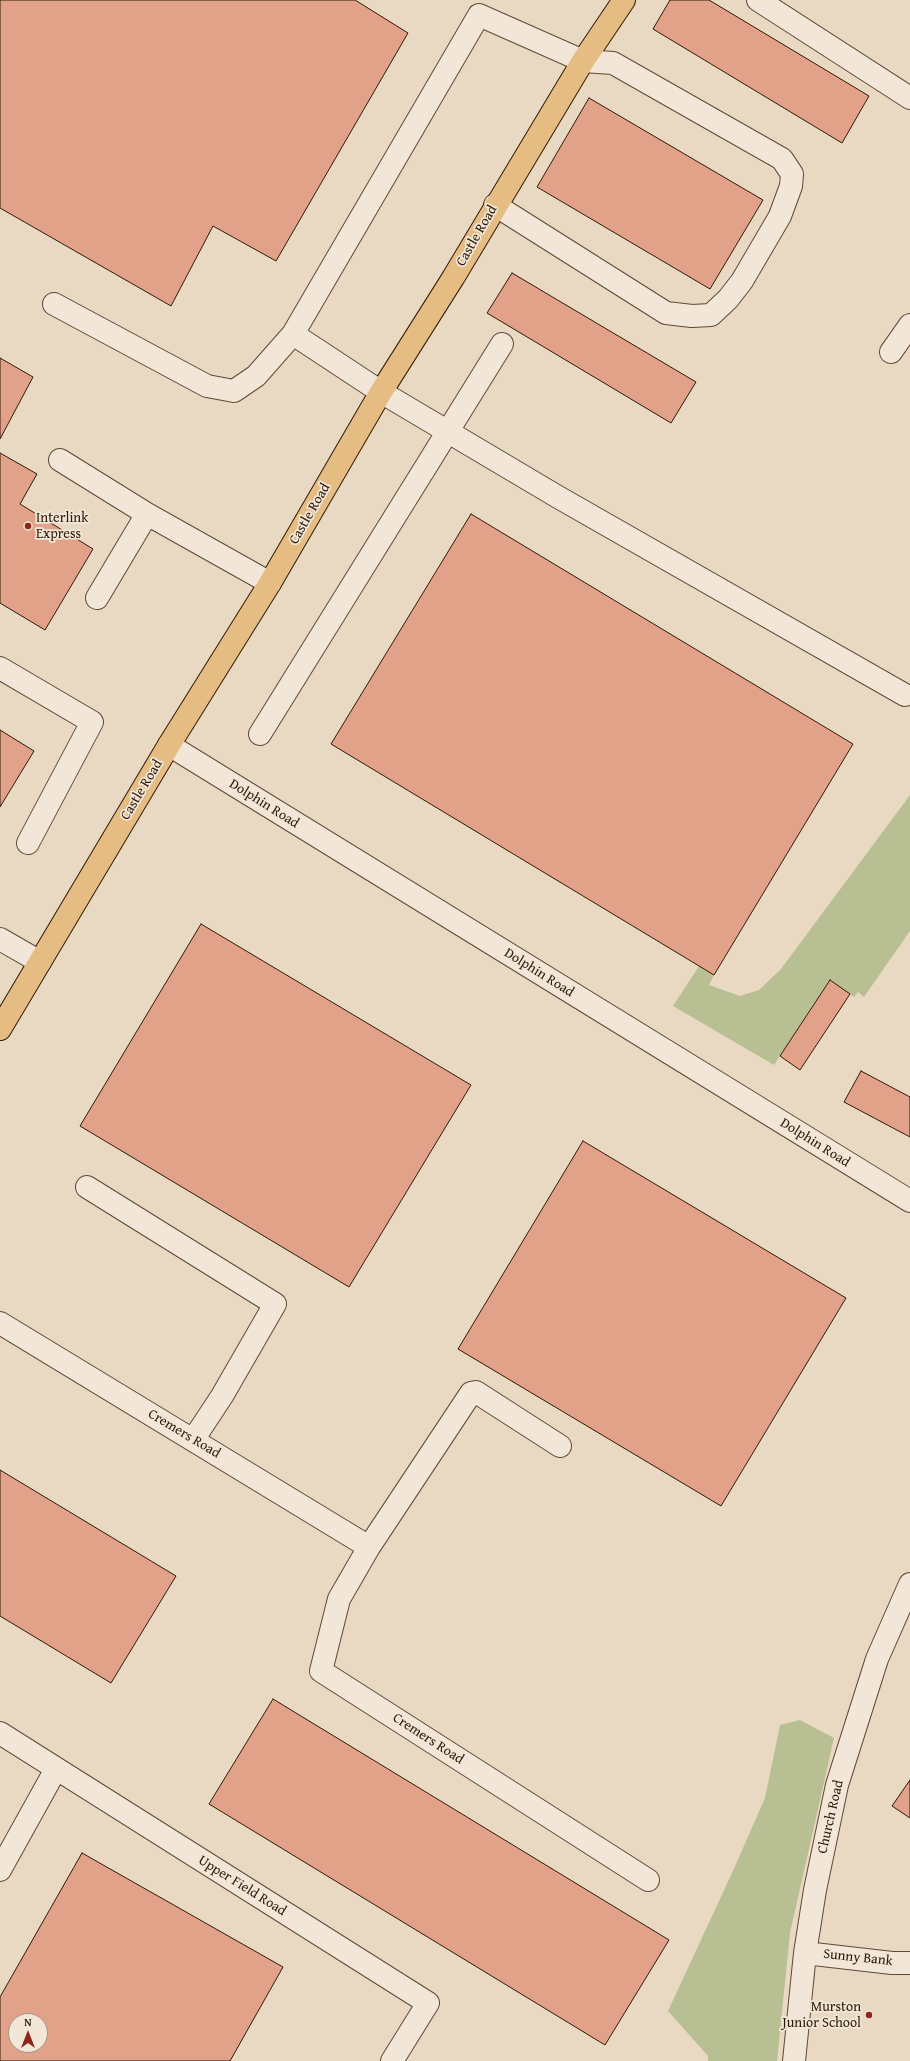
<!DOCTYPE html>
<html>
<head>
<meta charset="utf-8">
<style>
  body { margin:0 }
  #map { position:relative; width:910px; height:2061px; overflow:hidden; background:#ead9c2; font-family:"Gentium Book Plus",serif }
  canvas { display:block }
  .north { position:absolute; left:8px; top:2013px; width:40px; height:40px; box-sizing:border-box; background:#f1e6d7; border:1px solid #a39483; border-radius:50%; rotate:0deg; font-size:11px; font-weight:700; line-height:16px; text-align:center; color:#2f1a06 }
  .north::after { content:''; display:block; margin:auto; width:14px; height:18px; background:#8f2418; clip-path:polygon(50% 0,100% 100%,50% 72%,0 100%) }
</style>
</head>
<body>
<div id="map">
<canvas width="910" height="2061"></canvas>
<div class="north">N</div>
</div>
<script>
const context = document.querySelector('canvas').getContext('2d');
context.lineJoin = 'round';
function fillPath(path, color) {
  context.fillStyle = color;
  context.fill(path, 'evenodd');
}
function shape(rows) {
  const path = new Path2D();
  for (const r of rows) {
    path.moveTo(r[0], r[1]);
    for (let i = 2; i < r.length; i += 2) path.lineTo(r[i], r[i + 1]);
  }
  return path;
}
function strokePath(path, color, width, dash) {
  context.strokeStyle = color;
  context.lineWidth = width;
  context.lineCap = dash ? 'butt' : 'round';
  context.setLineDash(dash || []);
  context.stroke(path);
}
function drawText(font, color, halo, rows, align = 'center') {
  context.font = font + ' "Gentium Book Plus",serif';
  context.lineWidth = 3.5;
  context.setLineDash([]);
  context.textBaseline = 'middle';
  context.strokeStyle = halo;
  context.fillStyle = color;
  for (const [text, x, y, turn = 0] of rows) {
    context.save();
    context.translate(x, y);
    context.rotate((+turn || 0) * Math.PI / 180);
    context.textAlign = isNaN(turn) ? turn : align;
    if (halo) context.strokeText(text, 0, 0);
    context.fillText(text, 0, 0);
    context.restore();
  }
}
const green = shape([
  [910,795,910,931,864,997,858,992,854,997,829,981,774,1065,673,1006,699,966,714,975,709,985,740,996,759,990,781,969],
  [800,1720,834,1738,790,1933,777,2061,708,2061,708,2056,668,2011,732,1873,765,1798,780,1725]
]);
const building = shape([
  [0,0,355,0,408,33,276,261,213,226,171,306,0,208,0,0],
  [670,0,709,0,869,96,842,143,653,29,670,0],
  [589,98,763,200,710,289,537,187,589,98],
  [512,273,696,382,671,423,487,313,512,273],
  [0,358,33,377,0,439,0,358],
  [0,453,37,474,20,504,93,549,45,630,0,603,0,453],
  [471,514,853,744,714,975,331,744,471,514],
  [0,730,34,751,0,807,0,730],
  [201,924,471,1085,349,1287,80,1126,201,924],
  [830,980,850,994,800,1070,780,1056,830,980],
  [861,1071,910,1097,910,1137,844,1102,861,1071],
  [583,1141,846,1298,721,1506,458,1349,583,1141],
  [0,1470,176,1576,111,1683,0,1616,0,1470],
  [273,1699,669,1940,605,2045,209,1804,273,1699],
  [910,1780,910,1818,892,1806,910,1780],
  [82,1853,283,1967,230,2061,0,2061,0,1997,82,1853],
  [16,2021,40,2021,40,2045,16,2045,16,2021]
]);
const minor = shape([
  [758,0,910,98],
  [495,205,666,313,692,316,711,315,728,299,742,281,780,216,791,186,792,174,782,159,613,63,583,61,479,15,293,334,381,392,558,497,905,695],
  [54,304,207,386,234,391,256,376,293,334],
  [891,352,910,325],
  [60,460,147,514,270,583],
  [97,598,147,514],
  [0,668,92,722,28,843],
  [260,734,502,344],
  [169,745,910,1201],
  [0,939,40,962],
  [87,1187,275,1304,222,1396,193,1440],
  [0,1323,369,1547,471,1393,476,1392,560,1446],
  [369,1547,339,1599,321,1671,648,1880],
  [0,1733,428,2003,392,2061],
  [0,1870,56,1769],
  [805,1953,892,1963,910,1963],
  [794,2061,805,1953,815,1890,837,1785,877,1659,910,1584]
]);
const major = shape([
  [0,1029,169,745,270,583,381,392,453,278,583,61,624,0]
]);
const markers = [
  [28,526,4,"#8f2418"],
  [869,2015,4,"#8f2418"]
];
const streetNames = [
  ["Castle Road",477,236,-60],
  ["Castle Road",310,514,-60],
  ["Castle Road",142,790,-59],
  ["Dolphin Road",264,804,32],
  ["Dolphin Road",539,973,32],
  ["Dolphin Road",815,1143,32],
  ["Cremers Road",184,1434,31],
  ["Cremers Road",428,1739,33],
  ["Church Road",831,1817,-77],
  ["Upper Field Road",242,1886,32],
  ["Sunny Bank",858,1958,6]
];
const poiNames = [
  ["Interlink",36,518],
  ["Express",36,534],
  ["Murston",861,2007,"right"],
  ["Junior School",861,2023,"right"]
];
fillPath(green, '#b8bf92');
fillPath(building, '#e2a289');
strokePath(building, '#2f1a06', 1);
strokePath(minor, '#5e4a35', 24);
strokePath(major, '#2f1a06', 24);
strokePath(minor, '#f1e6d7', 22);
strokePath(major, '#e5bc81', 22);
for (const [x, y, r, color] of markers) {
  const dot = new Path2D();
  dot.arc(x, y, r, 0, 2 * Math.PI);
  context.fillStyle = color;
  context.fill(dot);
  strokePath(dot, '#f1e6d7', 1.5);
}
drawText('14px', '#2f1a06', '#f1e6d7', streetNames);
drawText('14px', '#2f1a06', '#f1e6d7', poiNames, 'left');
</script>
</body>
</html>
